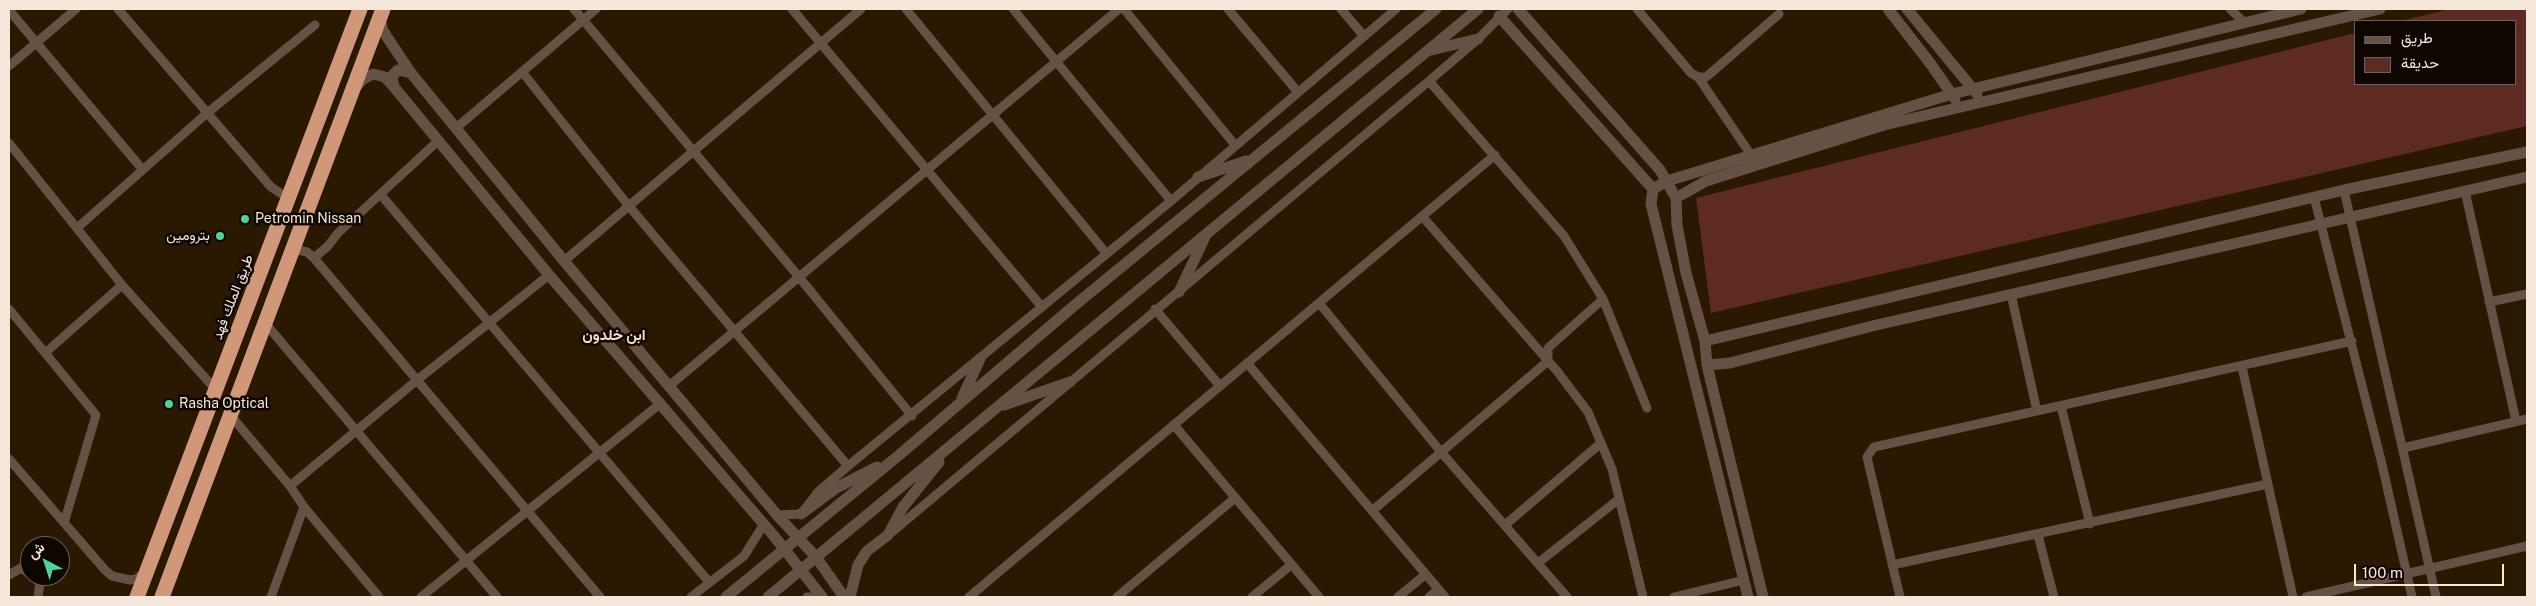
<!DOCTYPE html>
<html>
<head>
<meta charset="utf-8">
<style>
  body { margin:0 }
  #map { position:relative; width:2536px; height:606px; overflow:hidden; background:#2b1801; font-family:"Public Sans",Vazirmatn,sans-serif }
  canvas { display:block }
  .frame { position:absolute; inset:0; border:10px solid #f5e7d9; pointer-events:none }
  .legend { position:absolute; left:2354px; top:20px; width:162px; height:65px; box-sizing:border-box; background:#0d0601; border:1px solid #6a6057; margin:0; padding:6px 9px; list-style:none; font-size:15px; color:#f5e7d9 }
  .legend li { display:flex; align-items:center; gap:10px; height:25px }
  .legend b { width:25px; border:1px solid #6a6057 }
  .north { position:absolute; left:20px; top:536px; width:50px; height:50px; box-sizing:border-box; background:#0d0601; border:1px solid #6a6057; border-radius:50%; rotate:320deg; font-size:14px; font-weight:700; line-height:20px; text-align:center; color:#f5e7d9 }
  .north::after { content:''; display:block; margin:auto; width:18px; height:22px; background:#4ed399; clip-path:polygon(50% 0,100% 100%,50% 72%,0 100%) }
  .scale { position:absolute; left:2354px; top:564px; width:150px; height:22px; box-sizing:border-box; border:2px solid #f5e7d9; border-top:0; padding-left:6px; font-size:15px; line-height:18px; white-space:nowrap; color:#f5e7d9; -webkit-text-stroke:4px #0d0601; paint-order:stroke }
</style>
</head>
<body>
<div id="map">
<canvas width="2536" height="606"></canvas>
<div class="frame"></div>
<ul class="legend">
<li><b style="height:6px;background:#675144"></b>طريق</li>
<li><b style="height:14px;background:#5d2b22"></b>حديقة</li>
</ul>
<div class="north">ش</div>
<div class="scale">100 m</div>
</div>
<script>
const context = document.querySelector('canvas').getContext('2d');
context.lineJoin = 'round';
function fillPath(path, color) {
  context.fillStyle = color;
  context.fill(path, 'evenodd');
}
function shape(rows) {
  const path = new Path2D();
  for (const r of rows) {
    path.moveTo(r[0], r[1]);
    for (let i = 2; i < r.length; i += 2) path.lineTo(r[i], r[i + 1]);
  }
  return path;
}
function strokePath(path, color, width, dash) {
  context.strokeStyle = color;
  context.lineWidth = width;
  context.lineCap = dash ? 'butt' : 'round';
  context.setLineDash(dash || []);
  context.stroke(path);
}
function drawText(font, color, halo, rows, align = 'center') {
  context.font = font + ' "Public Sans",Vazirmatn,sans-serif';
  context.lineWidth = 5;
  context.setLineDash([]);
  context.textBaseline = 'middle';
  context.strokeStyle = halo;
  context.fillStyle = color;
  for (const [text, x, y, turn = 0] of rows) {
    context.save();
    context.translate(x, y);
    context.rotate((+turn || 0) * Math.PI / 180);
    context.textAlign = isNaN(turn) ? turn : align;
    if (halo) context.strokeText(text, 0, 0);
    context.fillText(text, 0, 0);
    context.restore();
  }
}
const green = shape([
  [2450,9,2527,9,2527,126,1711,313,1696,198,2355,33,2355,84,2515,84,2515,21,2400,21]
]);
const minor = shape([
  [118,9,271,187,288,198],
  [574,9,799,277,912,416],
  [792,9,1042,307],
  [906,9,1106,253],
  [1013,9,1171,201],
  [1124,9,1235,145],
  [1228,9,1297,91],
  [1341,9,1363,35],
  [1637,9,1691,73,1698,77,1706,77,1712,72,1779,14],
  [2230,9,2245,23],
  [9,10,142,169],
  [9,66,76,9],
  [523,73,628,205,848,466],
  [1698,77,1751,155],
  [1429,81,1564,236,1603,299,1647,408],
  [456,128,596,9],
  [9,143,122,285,216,390],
  [2344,190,2436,597],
  [2465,191,2516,421],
  [381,195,709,582],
  [2314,197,2381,460,2412,597],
  [1422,216,1557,371,1588,412,1612,469,1643,597],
  [77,228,206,114,315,25],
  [293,249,307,252,314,258,600,597],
  [314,258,328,246,338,233,438,141],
  [564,261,861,9],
  [2011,294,2037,411],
  [2489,302,2527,294],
  [1319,303,1441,452,1567,597],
  [9,309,96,415,64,523],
  [1155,309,1220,386],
  [265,323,497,597],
  [45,353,122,285],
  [1247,363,1445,597],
  [2242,367,2293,597],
  [669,386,1119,9],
  [2061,406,2090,524],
  [231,416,290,486,304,507,379,597],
  [1174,425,1319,597],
  [2403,448,2527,419],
  [9,459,105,570,112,576,130,580,136,579,145,572],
  [290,486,416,381,549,275],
  [1372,511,1548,361,1548,348,1603,299],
  [777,515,801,514,818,492,848,466,1171,201,1396,9],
  [1505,525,1601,443],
  [892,532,1429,81,1478,39,1508,9],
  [2038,535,2054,597],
  [1538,563,1619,499],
  [1892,565,2268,484],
  [9,575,21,568,30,574],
  [32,576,40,583,38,597],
  [271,597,304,507],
  [421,597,661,403],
  [691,597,744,556,764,524],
  [807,597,811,597],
  [969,597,1495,155],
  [1117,597,1235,498],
  [1252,597,1291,565],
  [1398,597,1426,574],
  [1429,597,1438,589],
  [1674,597,1744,580],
  [1900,597,1867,457,1874,447,2352,341],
  [2306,597,2527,546]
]);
const tertiary = shape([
  [1518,9,1660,170,1676,198,1677,225,1686,273,1705,341,1707,365,1763,597],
  [1888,9,1930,63,1955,99],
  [1907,9,1977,94],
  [1499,16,1653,189,1651,204,1748,597],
  [380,18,383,31,411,73,564,261,777,515,816,557,844,597],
  [1431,50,1478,39],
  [394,87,392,76,398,70,411,73],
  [355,88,363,79,373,74,385,77,394,87,549,275,774,536,822,597],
  [1198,177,1246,161],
  [1653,189,1667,181,1952,94,2301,9],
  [1676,198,1706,181,1884,125,2380,9],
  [1179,292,1205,237],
  [1705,341,2344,190,2527,152],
  [1707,365,1730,363,1872,326,2527,177],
  [962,398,980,359],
  [1004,405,1070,382],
  [801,514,836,488,877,467],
  [726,597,898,456,1075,305,1436,9],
  [768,597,1478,9],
  [850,597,858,565,867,551,888,535,903,507,939,462]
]);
const motorway = shape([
  [137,597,360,9],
  [162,597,383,9]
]);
const markers = [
  [245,219,5,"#4ed399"],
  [220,236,5,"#4ed399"],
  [169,404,5,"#4ed399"]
];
const poiNames = [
  ["Petromin Nissan",255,219],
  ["بترومين",210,236,"right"],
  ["Rasha Optical",179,404]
];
const streetNames = [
  ["طريق الملك فهد",233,297,-69]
];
const neighbourhoodNames = [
  ["ابن خلدون",614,335]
];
fillPath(green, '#5d2b22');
strokePath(minor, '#675144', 9);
strokePath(tertiary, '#675144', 11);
strokePath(motorway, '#d09879', 15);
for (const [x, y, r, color] of markers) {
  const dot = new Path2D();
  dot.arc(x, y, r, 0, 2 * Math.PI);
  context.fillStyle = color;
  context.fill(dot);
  strokePath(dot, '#0d0601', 2);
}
drawText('14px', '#f5e7d9', '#0d0601', poiNames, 'left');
drawText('14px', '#f5e7d9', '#0d0601', streetNames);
drawText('bold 15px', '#f9ddc1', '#0d0601', neighbourhoodNames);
</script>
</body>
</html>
